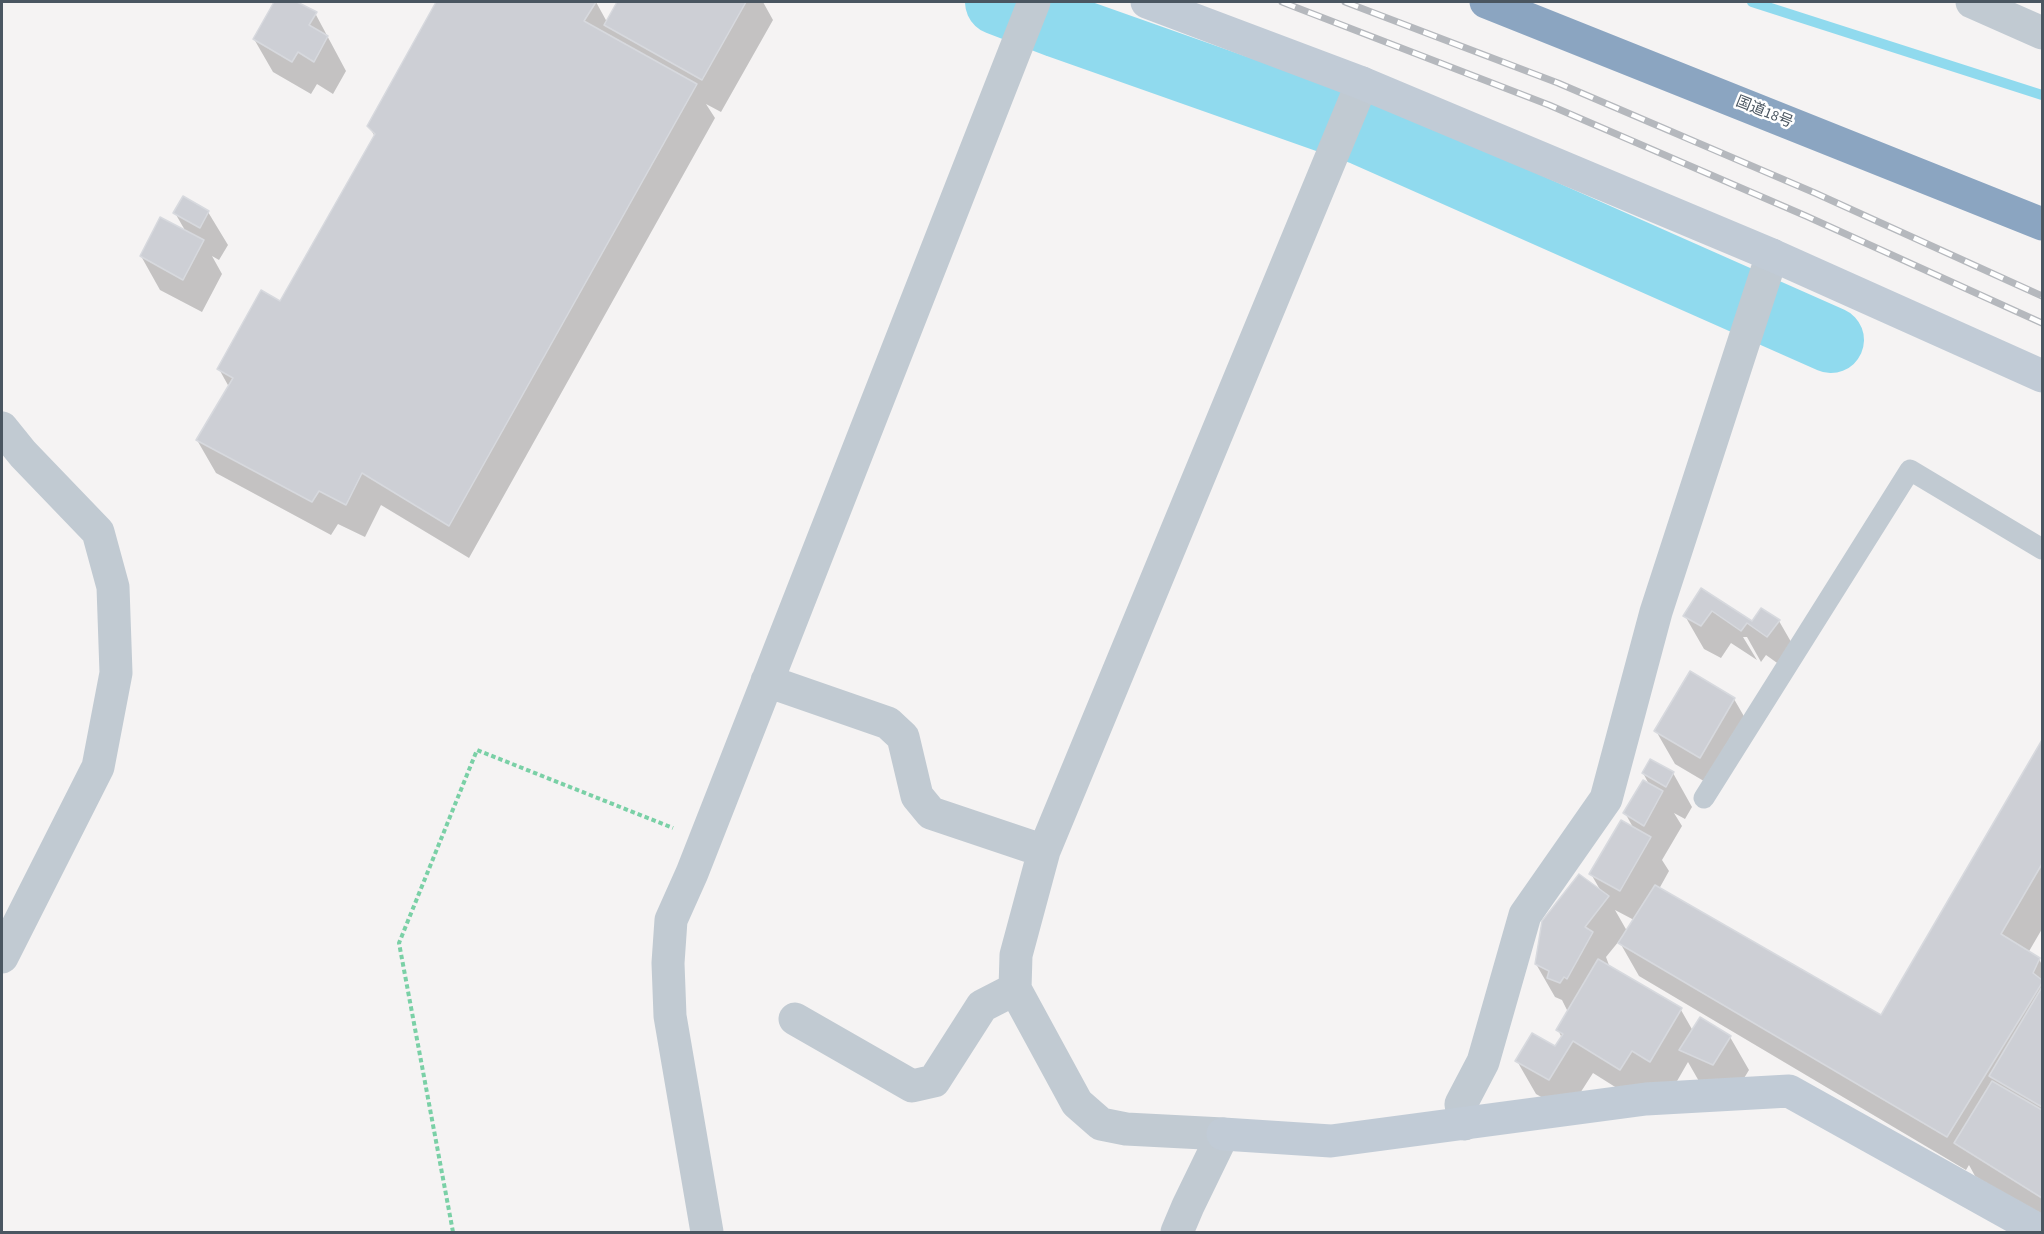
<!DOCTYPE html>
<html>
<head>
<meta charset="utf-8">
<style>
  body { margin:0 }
  #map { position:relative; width:2044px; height:1234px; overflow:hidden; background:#f5f3f3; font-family:"Source Sans 3",sans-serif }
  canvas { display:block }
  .frame { position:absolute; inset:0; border:3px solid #4a5661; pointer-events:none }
</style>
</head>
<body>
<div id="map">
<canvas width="2044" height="1234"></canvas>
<div class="frame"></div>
</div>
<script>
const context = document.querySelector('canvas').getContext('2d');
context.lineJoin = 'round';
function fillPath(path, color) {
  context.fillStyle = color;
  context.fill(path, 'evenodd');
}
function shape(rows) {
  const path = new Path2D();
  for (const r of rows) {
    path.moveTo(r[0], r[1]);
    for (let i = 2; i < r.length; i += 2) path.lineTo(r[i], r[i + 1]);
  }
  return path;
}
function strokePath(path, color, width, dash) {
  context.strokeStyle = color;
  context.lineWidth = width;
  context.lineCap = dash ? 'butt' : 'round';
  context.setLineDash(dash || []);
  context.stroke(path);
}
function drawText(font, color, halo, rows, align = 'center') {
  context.font = font + ' "Source Sans 3","Noto Sans JP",sans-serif';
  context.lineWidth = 5;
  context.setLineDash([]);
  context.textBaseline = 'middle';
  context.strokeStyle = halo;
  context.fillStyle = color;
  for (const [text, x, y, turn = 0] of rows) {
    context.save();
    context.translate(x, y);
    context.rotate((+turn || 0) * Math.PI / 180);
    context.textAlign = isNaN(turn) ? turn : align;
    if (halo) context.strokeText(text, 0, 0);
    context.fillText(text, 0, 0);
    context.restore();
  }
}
const shadow = shape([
  [275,2,294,2,315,13,346,71,333,94,317,84,311,94,273,72,254,39],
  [438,2,596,2,607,22,619,2,763,2,773,20,721,112,706,104,715,118,469,558,381,505,365,537,338,524,331,535,216,473,197,440,229,387,219,369,280,303,375,137,369,126],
  [208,212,228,245,219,260,212,256,222,274,202,312,160,290,141,256,186,232,175,213],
  [1701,590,1752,623,1779,621,1798,654,1787,670,1766,655,1761,662,1747,637,1743,637,1757,660,1731,643,1721,658,1704,649,1685,616],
  [1734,699,1753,732,1719,790,1675,764,1656,731],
  [2042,743,2042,929,2028,953,2039,959,2042,965,2042,1219,1975,1176,1969,1165,1966,1170,1639,976,1619,941,1606,957,1610,968,1681,1010,1693,1031,1730,1037,1749,1070,1732,1098,1700,1083,1688,1062,1669,1095,1639,1102,1593,1073,1568,1112,1536,1094,1517,1061,1555,1048,1562,1038,1558,1030,1568,1012,1562,1000,1555,997,1536,964,1602,893,1591,874,1634,829,1625,813,1650,786,1643,773,1673,773,1692,807,1685,819,1674,813,1682,826,1662,860,1669,871,1659,889,1882,1017],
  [1615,910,1634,920,1627,931]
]);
const stream = shape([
  [1752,2,2042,95]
]);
const river = shape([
  [998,2,1058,25,1364,133,1831,340]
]);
const building = shape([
  [274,2,297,2,317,12,309,25,328,36,314,62,298,52,292,62,253,39,274,2],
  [436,2,596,2,584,21,697,84,449,526,362,473,346,505,319,491,312,502,196,440,233,378,217,369,261,290,280,301,375,134,367,126,436,2],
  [617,2,746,2,702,80,604,25,617,2],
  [183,196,209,211,200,228,173,213,183,196],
  [160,217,204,240,183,280,140,256,160,217],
  [1701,588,1752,621,1761,608,1780,620,1767,637,1747,623,1741,631,1712,611,1701,626,1683,616,1701,588],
  [1690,671,1735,698,1700,758,1654,731,1690,671],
  [2042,740,2042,864,2001,934,2040,958,2033,973,2042,980,2042,983,1947,1137,1618,943,1655,885,1881,1015,2042,740],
  [1650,759,1674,772,1666,787,1642,773,1650,759],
  [1643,780,1663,791,1644,826,1623,813,1643,780],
  [1621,820,1651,837,1620,891,1589,874,1621,820],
  [1579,874,1609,896,1585,927,1593,932,1567,979,1564,977,1560,983,1547,978,1549,971,1535,964,1542,921,1579,874],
  [1598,959,1682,1008,1650,1062,1632,1051,1620,1070,1573,1041,1549,1080,1515,1061,1532,1033,1555,1046,1563,1034,1556,1030,1598,959],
  [2042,987,2042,1107,1989,1076,2042,987],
  [1700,1017,1731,1036,1713,1065,1679,1050,1700,1017],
  [1992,1081,2042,1110,2042,1109,2042,1198,1954,1143,1992,1081]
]);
const path = shape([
  [453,1232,399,943,477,750,673,828]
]);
const lane = shape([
  [1704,798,1910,470,2042,549]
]);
const street = shape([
  [1972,2,2042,33],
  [2,428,23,454,98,532,113,587,116,673,98,767,2,957],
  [767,681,888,723,903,737,917,796,931,813,1044,851],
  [795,1019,912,1086,934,1081,982,1006,1015,989],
  [1464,1124,1461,1104,1483,1062,1525,915,1606,799,1656,612,1772,255],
  [707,1232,670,1016,668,963,671,920,692,873,1034,2],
  [1177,1232,1188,1206,1223,1134,1126,1129,1101,1124,1077,1103,1015,989,1016,955,1044,851,1362,83]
]);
const secondary = shape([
  [1147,2,1362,83,1772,255,2042,376],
  [1223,1134,1331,1141,1646,1099,1789,1091,2042,1232]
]);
const highway = shape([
  [1486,2,2042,224]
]);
const rail = shape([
  [1282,2,1549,105,1806,216,2042,323],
  [1345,2,1558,83,1815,193,2042,296]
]);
const streetNames = [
  ["国道18号",1764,113,22]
];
fillPath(shadow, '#0003');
strokePath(stream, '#90daee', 10);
strokePath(river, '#90daee', 66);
fillPath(building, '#cdcfd5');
strokePath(building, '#d7d9de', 1.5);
strokePath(path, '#7ad0a6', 4, [4.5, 3]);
strokePath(lane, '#c1cad2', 21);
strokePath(street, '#c1cad2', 33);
strokePath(secondary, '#c1cbd6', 33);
strokePath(highway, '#8ba5c1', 33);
strokePath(rail, '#b5b8bd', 7);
strokePath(rail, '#fff', 4.5, [14]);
drawText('15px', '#4a5661', '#fff', streetNames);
</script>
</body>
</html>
